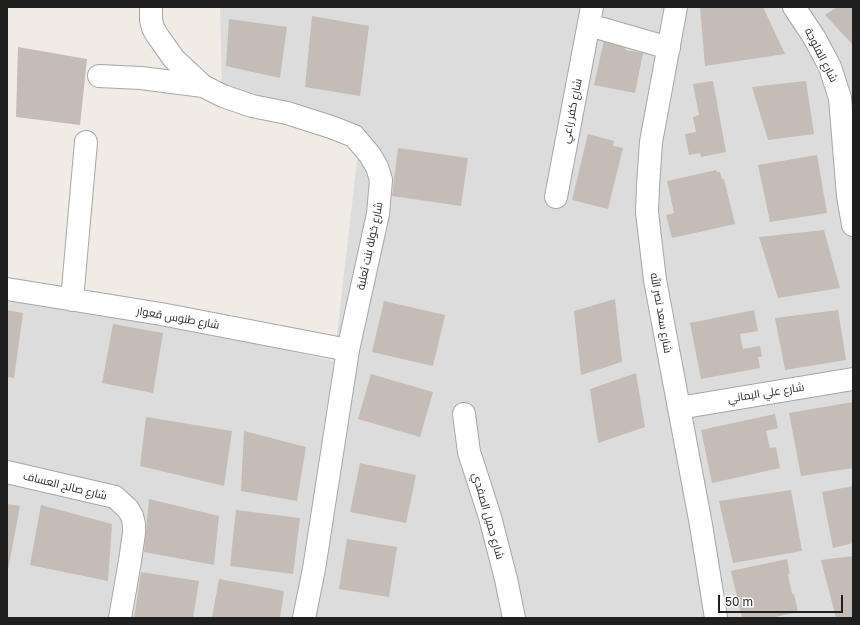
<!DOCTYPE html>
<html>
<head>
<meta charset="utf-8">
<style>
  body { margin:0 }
  #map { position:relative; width:860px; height:625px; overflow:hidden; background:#f0ece5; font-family:"Golos Text",sans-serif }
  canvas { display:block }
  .frame { position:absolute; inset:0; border:8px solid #1f1f1f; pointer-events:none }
  .scale { position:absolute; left:718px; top:595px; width:125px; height:18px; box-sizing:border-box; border:2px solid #1f1f1f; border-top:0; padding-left:5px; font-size:12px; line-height:14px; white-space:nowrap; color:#1f1f1f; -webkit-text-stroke:3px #fff; paint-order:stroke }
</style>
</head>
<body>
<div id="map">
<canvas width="860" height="625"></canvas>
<div class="frame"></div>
<div class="scale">50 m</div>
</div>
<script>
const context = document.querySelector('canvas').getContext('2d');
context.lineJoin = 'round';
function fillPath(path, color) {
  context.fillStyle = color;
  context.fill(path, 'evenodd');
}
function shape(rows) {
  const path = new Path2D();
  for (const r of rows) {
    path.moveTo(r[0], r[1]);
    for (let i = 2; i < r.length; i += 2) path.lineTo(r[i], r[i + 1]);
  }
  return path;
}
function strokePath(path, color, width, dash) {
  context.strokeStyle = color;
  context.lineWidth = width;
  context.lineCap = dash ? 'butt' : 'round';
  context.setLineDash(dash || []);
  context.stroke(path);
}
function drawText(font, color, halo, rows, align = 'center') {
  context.font = font + ' "Golos Text",Cairo,sans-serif';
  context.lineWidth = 4;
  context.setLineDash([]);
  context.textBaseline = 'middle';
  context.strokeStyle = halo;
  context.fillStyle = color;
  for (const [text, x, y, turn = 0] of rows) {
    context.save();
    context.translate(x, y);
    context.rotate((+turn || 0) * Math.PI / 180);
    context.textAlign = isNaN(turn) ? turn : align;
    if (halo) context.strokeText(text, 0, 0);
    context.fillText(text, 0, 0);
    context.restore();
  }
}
const residential = shape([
  [220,7,853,7,853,618,7,618,7,287,334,361,359,143,222,93]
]);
const building = shape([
  [700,7,763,7,785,54,705,66],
  [837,7,853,7,853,45,825,15],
  [312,16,369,26,360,96,305,87],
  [229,19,287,27,280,78,226,66],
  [604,40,626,45,625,50,643,53,635,93,594,85],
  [18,47,87,59,80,125,16,117],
  [713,81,726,152,701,157,700,153,689,155,685,134,696,132,693,117,699,115,693,84],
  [806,81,814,134,768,140,752,87],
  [588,134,614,141,613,146,623,148,608,209,572,200],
  [398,148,468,158,461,206,392,196],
  [817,155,827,213,770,222,758,165],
  [716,170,717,172,720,172,722,179,724,179,735,224,672,238,666,215,674,213,667,181],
  [824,230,840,288,778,298,759,237],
  [615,299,622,362,581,375,574,311],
  [384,301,445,315,433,366,372,352],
  [7,310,23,313,14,378,7,377],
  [754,310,758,331,740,334,743,349,760,346,762,357,758,357,760,368,701,379,690,323],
  [838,310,846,360,785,370,775,318],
  [113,324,163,333,153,393,102,383],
  [636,373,645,427,598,443,590,389],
  [371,374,433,392,420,437,358,419],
  [853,402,853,468,801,476,789,413],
  [775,414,778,428,766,431,770,448,776,447,780,468,712,483,701,430],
  [146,417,232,431,224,486,140,466],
  [244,431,306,447,297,501,241,491],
  [360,463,416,475,406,523,350,512],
  [853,486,853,543,833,548,822,492],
  [791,490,802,551,733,563,719,501],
  [149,499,219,516,214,565,144,552],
  [7,504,20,506,8,570,7,570],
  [41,505,112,524,108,581,30,565],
  [236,510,300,518,293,574,230,566],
  [347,539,397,547,389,597,339,589],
  [853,556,853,618,836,618,821,560],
  [787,559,790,574,788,574,792,594,794,594,798,612,770,618,742,618,731,571],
  [141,572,199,581,193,618,134,618],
  [219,579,284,591,280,618,212,618]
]);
const minor = shape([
  [151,7,151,20,153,28,157,35,174,59,203,86,223,96,252,106,287,113,331,127,354,136,370,155,377,167,381,180,378,214,348,350,314,569,304,618],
  [676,7,651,142,648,186,647,212,655,280,701,525,716,618],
  [794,7,814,37,830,67,840,98,848,196,853,225],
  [589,25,669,48],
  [99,76,141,78,203,86],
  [556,197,592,7],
  [7,289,161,314,348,350],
  [72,300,86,142],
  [679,408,853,379],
  [464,414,469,452,490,517,506,579,514,618],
  [7,472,115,497,128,509,132,516,134,524,134,533,130,561,120,618]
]);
const streetNames = [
  ["شارع الفلوجة",821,55,63],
  ["شارع كفر راعي",572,111,-79],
  ["شارع خولة بنت ثعلبة",370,246,-78],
  ["شارع سعد نصر الله",661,313,80],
  ["شارع طنوس قعوار",178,318,10],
  ["شارع علي اليماني",766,393,-9],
  ["شارع صالح العساف",65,486,14],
  ["شارع جميل الصفدي",488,516,74]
];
fillPath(residential, '#dddcdc');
fillPath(building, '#c5bcb5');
strokePath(minor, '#a6a6a6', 24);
strokePath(minor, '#fff', 22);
drawText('11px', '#1f1f1f', '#fff', streetNames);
</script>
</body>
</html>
